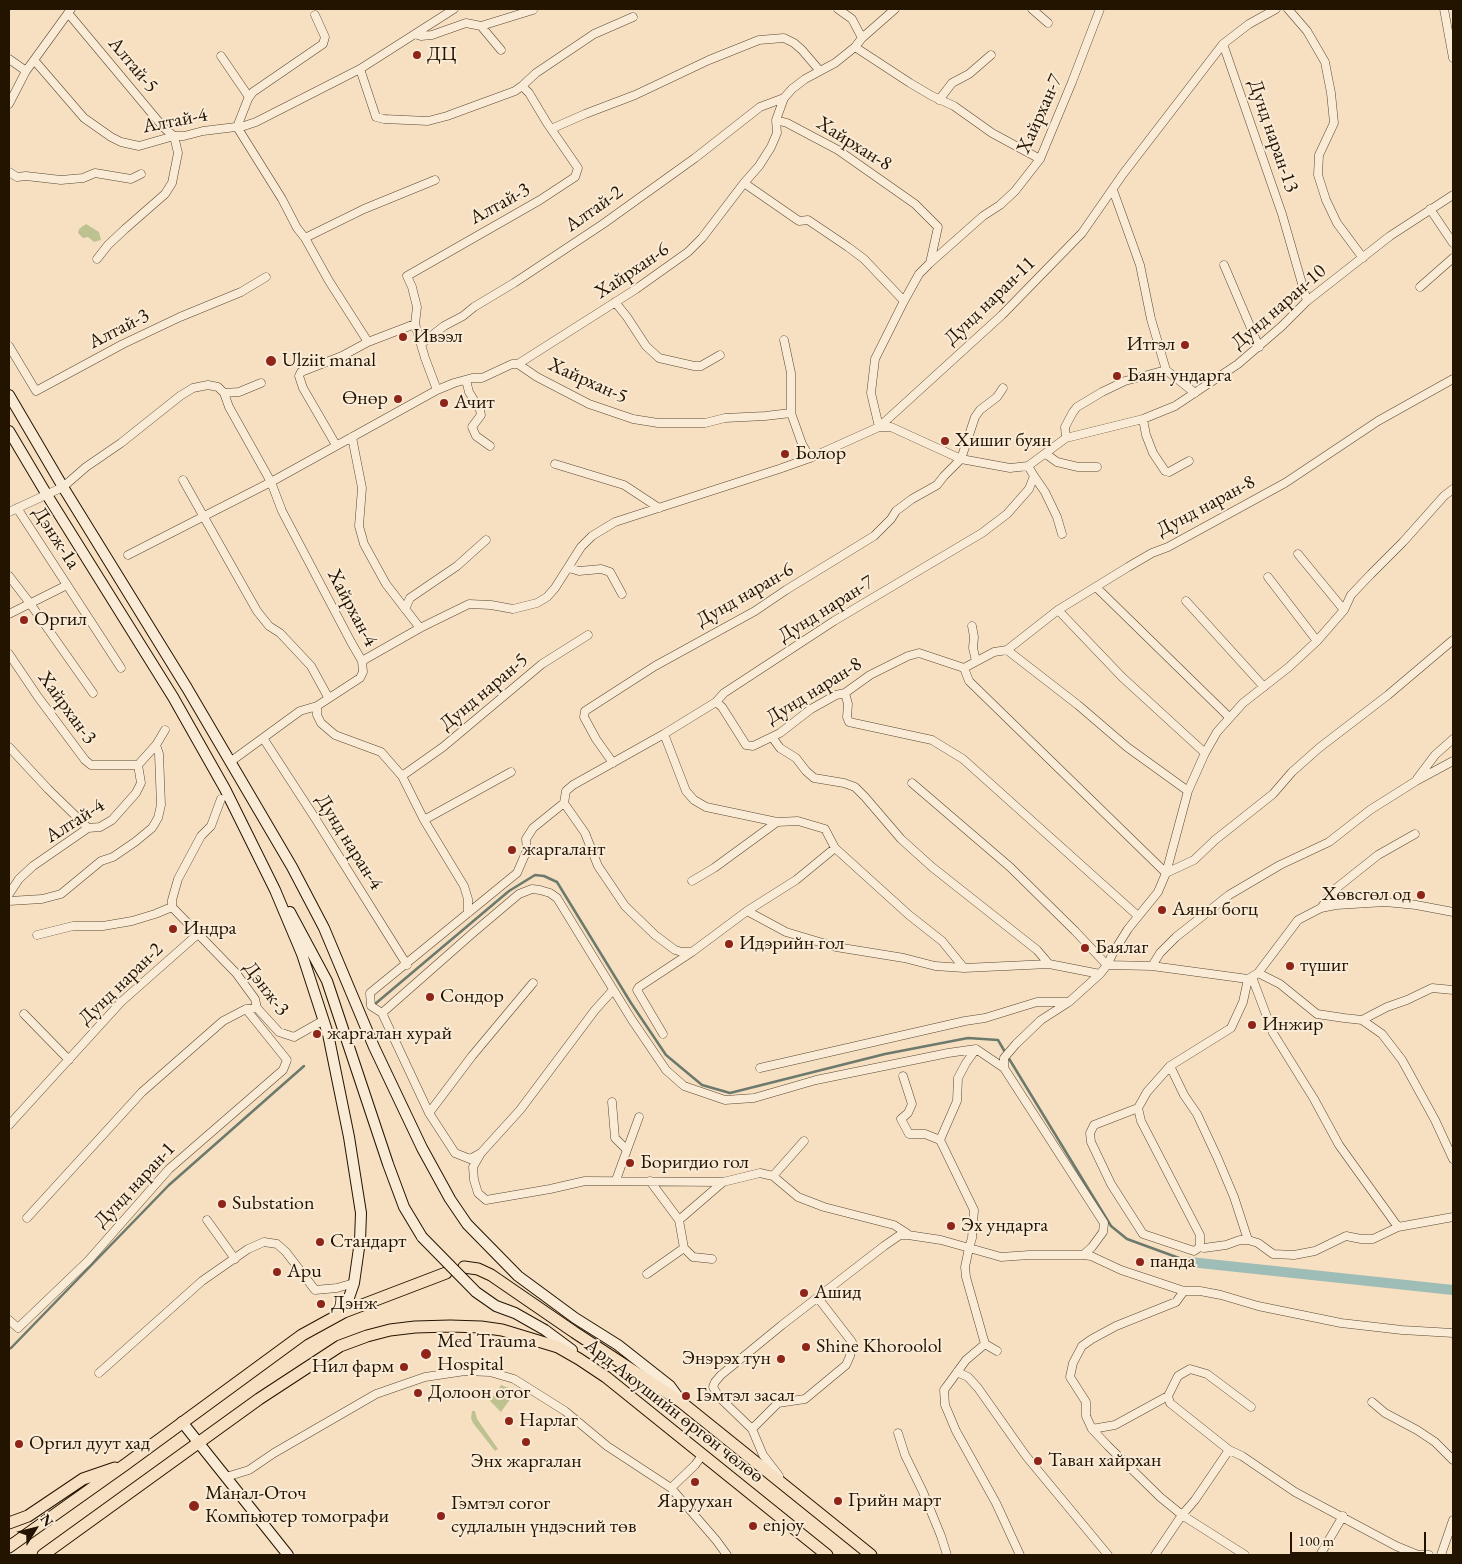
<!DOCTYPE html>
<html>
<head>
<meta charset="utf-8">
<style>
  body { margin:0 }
  #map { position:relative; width:1462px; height:1564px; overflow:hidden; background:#f7e0c1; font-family:"EB Garamond",serif }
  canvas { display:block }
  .frame { position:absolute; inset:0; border:10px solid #231400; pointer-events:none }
  .north { position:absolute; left:10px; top:1504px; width:50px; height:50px; -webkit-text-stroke:4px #faebd7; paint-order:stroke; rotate:54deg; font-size:14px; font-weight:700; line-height:20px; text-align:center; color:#231400 }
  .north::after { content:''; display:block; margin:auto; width:18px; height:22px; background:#231400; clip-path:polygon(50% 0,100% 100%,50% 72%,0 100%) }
  .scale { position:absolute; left:1290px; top:1532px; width:136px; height:22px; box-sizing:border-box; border:2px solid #231400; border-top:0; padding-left:6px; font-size:15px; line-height:18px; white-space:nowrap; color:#231400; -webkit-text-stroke:4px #faebd7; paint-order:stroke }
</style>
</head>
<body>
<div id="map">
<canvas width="1462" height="1564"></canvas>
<div class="frame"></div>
<div class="north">N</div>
<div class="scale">100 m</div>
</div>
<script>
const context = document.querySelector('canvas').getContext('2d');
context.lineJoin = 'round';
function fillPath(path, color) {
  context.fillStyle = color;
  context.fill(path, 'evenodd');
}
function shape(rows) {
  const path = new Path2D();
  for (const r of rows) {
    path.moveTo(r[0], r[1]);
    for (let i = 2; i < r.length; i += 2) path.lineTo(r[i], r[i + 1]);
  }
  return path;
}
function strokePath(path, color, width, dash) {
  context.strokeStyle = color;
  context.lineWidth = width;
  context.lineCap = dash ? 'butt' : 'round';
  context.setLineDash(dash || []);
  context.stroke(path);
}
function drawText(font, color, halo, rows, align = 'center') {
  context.font = font + ' "EB Garamond",serif';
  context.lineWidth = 4;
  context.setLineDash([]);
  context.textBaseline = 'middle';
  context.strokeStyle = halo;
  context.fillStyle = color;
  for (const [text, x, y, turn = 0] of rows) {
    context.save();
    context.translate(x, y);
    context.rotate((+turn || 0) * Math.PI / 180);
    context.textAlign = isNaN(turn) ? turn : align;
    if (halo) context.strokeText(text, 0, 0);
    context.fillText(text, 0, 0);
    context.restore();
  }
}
const green = shape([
  [86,224,99,232,101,240,94,242,88,237,83,238,78,233,79,229],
  [501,1385,516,1391,501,1412,490,1401],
  [472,1411,475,1411,477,1419,498,1449,495,1451,473,1423,471,1418]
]);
const stream = shape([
  [375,1004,509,891,535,875,544,876,557,882,631,1003,666,1055,702,1085,730,1093,885,1054,968,1038,998,1040,1005,1052],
  [1008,1057,1111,1226,1127,1239,1190,1262],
  [9,1349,11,1348,169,1185,304,1066]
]);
const canal = shape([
  [1190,1262,1453,1290]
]);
const street = shape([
  [838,9,852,19,862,38],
  [1032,9,1048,23],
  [1288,9,1307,31,1325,62,1331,93,1334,123,1319,155,1318,175,1326,200,1337,223,1363,258],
  [1444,9,1453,58],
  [68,13,164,128,174,136],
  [481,26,533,10],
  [415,34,421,36,432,35,466,23,481,26,501,50],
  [1223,44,1282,214,1307,301],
  [855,47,910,83,932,96,954,106,992,133,1040,159],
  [221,56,249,97],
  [9,59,26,71],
  [34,60,84,118,111,137,121,142,139,146,174,136,184,136,203,131,244,126,256,122,360,69,454,9],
  [360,69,376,117,384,119,428,121,447,116,515,91,522,86,529,93,547,123,578,168,575,177,540,200,407,276,412,287,417,307,415,324,425,358,437,390],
  [522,86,536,73,594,34,633,17],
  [939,100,952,83,969,74,991,55],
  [9,104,26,71,71,9],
  [776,120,787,123,838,150,915,204,938,227,930,263],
  [237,127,282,199,297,228,305,238,329,281,368,342],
  [237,127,248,99,253,92,323,44,325,37,315,15],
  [551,129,585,114,635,95,709,60,759,40,784,38,794,43,802,50,820,71],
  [9,172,17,177,26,176,61,180,83,178,95,173,131,179,141,174],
  [744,183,799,221,808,220,848,247,864,259,904,301],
  [1113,190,1140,265,1151,319,1166,370],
  [1430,209,1453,243],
  [305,238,364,209,435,180],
  [97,259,108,245,125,229,165,194,172,183,178,153,174,136],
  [1224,265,1259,347],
  [1420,287,1453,258],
  [615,302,627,317,646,346,659,358,694,366,701,366,720,355],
  [784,340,791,373,791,413,802,444,810,458],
  [421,344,444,326,463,316,474,307,514,283,603,224,695,158,760,107,784,98],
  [9,346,36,391,123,344,180,317,241,292,266,277],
  [518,364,636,289,688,252,702,238,744,183,759,166,771,147,777,133,776,120,784,98,792,89,805,79,835,63,855,47,862,38,895,9],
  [466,380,469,392,480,410,481,415,472,427,476,436,490,446],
  [224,393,229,407,271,482,282,511,351,642,362,661,363,672,360,678,317,706,317,715,321,723,335,735,381,752,402,776,424,820,464,886,468,899,468,913],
  [224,393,239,392,261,383],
  [1143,419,1146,435,1153,453,1165,471,1169,472,1189,461],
  [879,427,891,427,961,459,1010,468,1028,466,1066,438,1143,419,1175,406,1238,364,1282,326,1307,301,1390,236,1453,195],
  [879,427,871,393,875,359,904,301,919,274,930,263,983,216,1000,205,1015,191,1040,159,1072,82,1100,9],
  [352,437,362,488,359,526,364,544,386,584,420,628],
  [1066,438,1065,427,1073,412,1077,407,1102,392,1125,381,1166,370,1195,393],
  [336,445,303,388,299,376,301,372,342,356,368,342,415,324],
  [1046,454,1057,462,1078,467,1097,467],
  [555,464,624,485,659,508],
  [1034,476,1045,492,1057,517,1062,534],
  [183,480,257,611,269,626,280,633,311,666,328,697],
  [17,508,121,668],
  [9,512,63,487,86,467,121,443,180,396,193,388,208,385,218,387,224,393],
  [1298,554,1344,610],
  [128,555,271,482,437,390,454,383,472,378,482,378,512,364,518,364,537,377,589,404,633,419,658,423,705,423,725,418,765,416,791,413],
  [569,568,579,571,601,569,610,572,622,594],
  [9,576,29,602,93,693],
  [1268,577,1317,641],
  [1096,587,1229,717],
  [1186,601,1264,687],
  [405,609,410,598,457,566,486,540],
  [1058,610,1122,677,1205,753],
  [9,614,67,585],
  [972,626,974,637,973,648,976,661],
  [1007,650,1078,705,1127,747,1188,791],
  [9,654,38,697,85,760,91,765,138,765],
  [362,661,420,628,469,604,491,605,513,609,537,603,547,597,555,588,581,547,592,536,615,522,779,469,810,458,879,427,1002,315,1082,233,1123,174,1223,44,1249,24,1276,9],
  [964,668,969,681,1166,873,1194,860,1215,840,1273,794,1292,772,1319,748,1388,695,1453,640],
  [845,693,848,704,847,717,849,722,932,740,963,759,1138,916],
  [716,702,722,707,746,745,753,746,780,733,811,709,836,695,845,693,870,675,908,656,919,653,964,668,994,652,1007,650,1058,610,1128,567,1152,553,1168,547,1285,483,1378,421,1453,379],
  [664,734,686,791,694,800,706,807,777,822,798,821,825,829,835,848,909,915,942,941,964,968,1049,964,1100,974],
  [772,737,780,748,796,758,806,771,814,778,844,783,855,787,865,797,901,839,932,867,1037,950,1049,964],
  [263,738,315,818,407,965],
  [9,747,48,789,88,828],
  [230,762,300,711,317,706],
  [613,763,596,739,584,717,585,711,655,666,755,611,786,590,874,536,891,519,896,511,912,499,937,485,944,476,961,459,975,417,980,410,997,397,1003,388],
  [138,765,156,745,165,730],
  [402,776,443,747,542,664,588,635],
  [1417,779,1435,755,1453,739],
  [912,783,1010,867,1075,931,1107,965,1152,966,1248,979,1258,973,1298,920,1321,908,1336,905,1385,902,1416,905,1453,912],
  [564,803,585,833,598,866,625,906,655,935,675,950,682,952,692,952,747,911,796,880,835,848],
  [424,820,511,772],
  [692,881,714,868,777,822],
  [9,894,19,879,33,866,88,828,100,827,112,820,136,793,141,783,138,765],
  [9,901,42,899,61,894,101,861,113,857,135,842,152,828,158,818,161,805,159,754,156,745],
  [172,907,236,973,255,999,257,1008,279,1032,294,1037,324,1020],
  [1321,908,1334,890,1378,855,1415,834],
  [747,911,786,932,836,947,904,958,935,966,964,968],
  [37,935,73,926,103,926,132,921,155,914,172,907,172,900,178,879,201,836,211,826,221,799],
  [1152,966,1160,953,1176,937,1229,895,1280,865,1329,842,1370,810,1416,781,1453,761],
  [1258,973,1280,984,1317,1014,1344,1018,1362,1020,1387,1007,1407,1000,1432,988,1453,990],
  [1252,977,1273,1033,1314,1099,1339,1145,1398,1227],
  [382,1013,429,1113,455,1153,470,1159,481,1153,520,1110,595,1010,613,990],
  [24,1014,69,1060],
  [1362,1020,1382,1034,1402,1060,1435,1120,1453,1159],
  [663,1034,637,990,639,987,692,952],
  [1170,1066,1184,1095,1197,1114,1218,1159,1234,1197,1248,1240],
  [760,1068,965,1021,985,1018,1037,1002,1069,1002],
  [1004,1068,1004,1058,1016,1044,1041,1020,1069,1002,1100,974,1107,965,1113,953,1128,929,1158,892,1166,873,1188,791,1205,753,1217,732,1243,703,1289,667,1317,641,1344,610,1351,595,1371,574,1403,542,1444,496,1453,489],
  [903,1076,912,1104,908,1113,901,1119,909,1134,925,1134,940,1140,974,1210,972,1238,969,1248,965,1267,966,1277,985,1344,966,1360,947,1386,944,1390,945,1405,956,1431,996,1503,1020,1555],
  [612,1102,615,1138,626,1149],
  [1138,1108,1094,1125,1090,1133,1091,1142,1111,1184,1143,1234,1194,1251,1200,1247,1204,1248,1226,1245,1240,1240,1248,1240,1258,1243,1273,1254,1294,1255,1315,1251,1346,1236,1361,1239,1373,1239,1398,1227,1453,1217],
  [429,1113,472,1056,533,983],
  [9,1125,121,1002,198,934],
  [940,1140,957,1101,958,1078,966,1063,976,1049],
  [481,1153,473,1167,474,1180,478,1193,486,1200,550,1189,585,1181,723,1182,760,1173,773,1176,798,1197,824,1207,894,1225,908,1234],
  [773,1176,804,1141],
  [616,1180,639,1117],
  [650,1181,679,1220],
  [27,1218,142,1092,223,1021,246,1009,257,1008],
  [207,1220,235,1259],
  [1200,1247,1200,1235,1141,1121,1138,1108,1147,1092,1170,1066,1231,1028,1243,1002,1248,979],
  [684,1248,693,1257,712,1259],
  [1083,1255,1091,1256,1121,1270,1184,1291,1200,1291,1221,1295,1258,1306,1341,1323,1402,1330,1453,1333],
  [647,1274,684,1248,679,1220,723,1182],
  [1184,1291,1176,1302,1116,1326,1092,1339,1082,1346,1073,1363,1070,1377,1086,1402,1086,1416,1092,1429,1108,1446,1160,1497,1182,1515,1245,1555],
  [9,1320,18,1328,88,1261,169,1169,283,1070,287,1060,246,1009],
  [985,1344,997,1351],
  [957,1372,968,1377,978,1388,1026,1456,1108,1555],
  [99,1373,202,1281,248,1249,264,1242,277,1244,286,1252,315,1290,337,1288,354,1283],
  [1372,1402,1385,1413,1417,1430,1435,1442,1453,1460],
  [1251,1407,1207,1374,1190,1369,1178,1376,1168,1396,1170,1403,1229,1450,1242,1456,1295,1492,1396,1546,1418,1555],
  [752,1429,778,1403,805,1399,846,1365,850,1356,852,1342,818,1298],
  [1092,1429,1115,1425,1168,1396],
  [898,1433,905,1455,923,1492,941,1536,947,1555],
  [779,1476,763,1455,752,1429,719,1397,713,1387,715,1382,721,1375,782,1325,884,1246,900,1235,908,1235,941,1240,1001,1257,1029,1255,1083,1255,1092,1247,1103,1232,1104,1223,1004,1068,976,1049,948,1053,816,1080,754,1098,725,1100,684,1086,666,1070,632,1020,557,898,550,893,540,890,532,889,519,894,474,932,382,1013,371,1006,370,993,517,873,527,850,526,839,533,828,564,803,566,791,573,785,664,734,716,702,724,693,834,621,982,533,1007,514,1029,489,1034,476,1028,466],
  [226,1477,249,1470,274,1453,376,1394,425,1377,465,1371,490,1372,514,1379,565,1411,607,1446,671,1488,695,1465,703,1454],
  [671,1488,716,1540,727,1555],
  [1155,1555,1182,1515,1195,1500,1229,1450],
  [1320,1555,1343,1516],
  [1418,1555,1429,1555],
  [1441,1555,1453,1520]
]);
const secondary = shape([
  [9,395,63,487,187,688,292,867,324,928,374,1047,422,1148,450,1199,467,1224,518,1276,575,1318,618,1345,670,1386,681,1401],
  [9,431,47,495,173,697,225,789,275,890,302,954,328,1034,349,1137,361,1213,360,1241,354,1283,344,1312],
  [290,912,327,981,388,1164,404,1207,422,1237],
  [545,1330,572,1350],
  [182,1422,288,1555]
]);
const primary = shape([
  [464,1267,478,1269,491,1275,574,1332,681,1402,871,1555],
  [9,1523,28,1516,83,1479,115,1468],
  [9,1547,126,1464,302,1335,344,1312,446,1273],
  [43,1555,259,1399,340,1346,367,1336,390,1330,415,1327,450,1326,481,1327,502,1330,558,1347,579,1359,606,1377,827,1555]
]);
const secondaryBridge = shape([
  [422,1237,476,1292,496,1306,515,1313,545,1330]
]);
const markers = [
  [417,55,5,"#8f2418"],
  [403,337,5,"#8f2418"],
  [1185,345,5,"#8f2418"],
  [271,361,6,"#8f2418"],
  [1117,376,5,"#8f2418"],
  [398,399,5,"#8f2418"],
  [444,403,5,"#8f2418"],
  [945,441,5,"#8f2418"],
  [785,454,5,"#8f2418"],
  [24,620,5,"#8f2418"],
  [512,850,5,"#8f2418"],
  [1421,895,5,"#8f2418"],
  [1162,910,5,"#8f2418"],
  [173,929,5,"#8f2418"],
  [729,944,5,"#8f2418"],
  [1085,948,5,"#8f2418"],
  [1290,966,5,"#8f2418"],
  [430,997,5,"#8f2418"],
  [1252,1025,5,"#8f2418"],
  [317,1034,5,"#8f2418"],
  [630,1163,5,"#8f2418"],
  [222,1204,5,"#8f2418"],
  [951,1226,5,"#8f2418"],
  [320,1242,5,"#8f2418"],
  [1140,1262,5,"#8f2418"],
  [277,1272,5,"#8f2418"],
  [804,1293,5,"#8f2418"],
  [321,1304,5,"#8f2418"],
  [806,1347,5,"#8f2418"],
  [426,1354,6,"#8f2418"],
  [781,1359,5,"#8f2418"],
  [404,1367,5,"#8f2418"],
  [418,1393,5,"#8f2418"],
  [686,1396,5,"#8f2418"],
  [509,1421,5,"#8f2418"],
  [526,1442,5,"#8f2418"],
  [19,1444,5,"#8f2418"],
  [1038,1461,5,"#8f2418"],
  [695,1482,5,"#8f2418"],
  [838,1501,5,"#8f2418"],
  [194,1506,6,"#8f2418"],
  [441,1516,5,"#8f2418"],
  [753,1526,5,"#8f2418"]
];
const poiNames = [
  ["ДЦ",427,55],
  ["Ивээл",413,337],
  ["Итгэл",1175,345,"right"],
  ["Ulziit manal",282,361],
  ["Баян ундарга",1127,376],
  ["Өнөр",388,399,"right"],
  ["Ачит",454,403],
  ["Хишиг буян",955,441],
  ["Болор",795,454],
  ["Оргил",34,620],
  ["жаргалант",522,850],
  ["Хөвсгөл од",1411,895,"right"],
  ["Аяны богц",1172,910],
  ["Индра",183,929],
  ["Идэрийн гол",739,944],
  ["Баялаг",1095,948],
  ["түшиг",1300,966],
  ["Сондор",440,997],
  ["Инжир",1262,1025],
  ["жаргалан хурай",327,1034],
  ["Боригдио гол",640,1163],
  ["Substation",232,1204],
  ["Эх ундарга",961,1226],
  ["Стандарт",330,1242],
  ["панда",1150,1262],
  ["Apu",287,1272],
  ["Ашид",814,1293],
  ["Дэнж",331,1304],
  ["Med Trauma",437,1342],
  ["Hospital",437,1365],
  ["Shine Khoroolol",816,1347],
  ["Энэрэх тун",771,1359,"right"],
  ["Нил фарм",394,1367,"right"],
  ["Долоон отог",428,1393],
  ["Гэмтэл засал",696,1396],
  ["Нарлаг",519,1421],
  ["Оргил дуут хад",29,1444],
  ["Таван хайрхан",1048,1461],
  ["Энх жаргалан",526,1462,"center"],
  ["Манал-Оточ",205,1494],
  ["Компьютер томографи",205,1517],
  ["Грийн март",848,1501],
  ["Яаруухан",695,1502,"center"],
  ["Гэмтэл согог",451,1504],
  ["судлалын үндэсний төв",451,1527],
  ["enjoy",763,1526]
];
const streetNames = [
  ["Алтай-5",133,65,50],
  ["Хайрхан-7",1040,114,-66],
  ["Алтай-4",175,121,-11],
  ["Дунд наран-13",1273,136,71],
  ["Хайрхан-8",854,144,32],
  ["Алтай-3",500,204,-29],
  ["Алтай-2",594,209,-35],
  ["Хайрхан-6",632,271,-34],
  ["Дунд наран-11",990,301,-44],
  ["Дунд наран-10",1279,307,-41],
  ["Алтай-3",119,329,-27],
  ["Хайрхан-5",588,381,24],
  ["Дунд наран-8",1206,506,-28],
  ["Дэнж-1а",56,538,57],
  ["Дунд наран-6",745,595,-30],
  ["Хайрхан-4",352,608,62],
  ["Дунд наран-7",826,609,-32],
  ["Дунд наран-8",814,691,-32],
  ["Дунд наран-5",484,692,-40],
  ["Хайрхан-3",67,708,54],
  ["Алтай-4",75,821,-32],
  ["Дунд наран-4",349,842,58],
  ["Дунд наран-2",121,984,-44],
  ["Дэнж-3",266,989,53],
  ["Дунд наран-1",135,1185,-47],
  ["Ард Аюушийн өргөн чөлөө",674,1411,38]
];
fillPath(green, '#bec291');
strokePath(stream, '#6c796d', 2.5);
strokePath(canal, '#9dbdb6', 10);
strokePath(street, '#584730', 9);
strokePath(secondary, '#231400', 12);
strokePath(primary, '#231400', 13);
strokePath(street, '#faebd7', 8);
strokePath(secondary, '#faebd7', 10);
strokePath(primary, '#f7e0c1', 11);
strokePath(secondaryBridge, '#231400', 12, []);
strokePath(secondaryBridge, '#faebd7', 10);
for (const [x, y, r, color] of markers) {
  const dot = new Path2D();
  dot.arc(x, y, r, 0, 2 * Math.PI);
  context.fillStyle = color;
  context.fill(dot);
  strokePath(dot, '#faebd7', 2);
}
drawText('20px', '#231400', '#faebd7', poiNames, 'left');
drawText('20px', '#231400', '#faebd7', streetNames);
</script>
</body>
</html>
